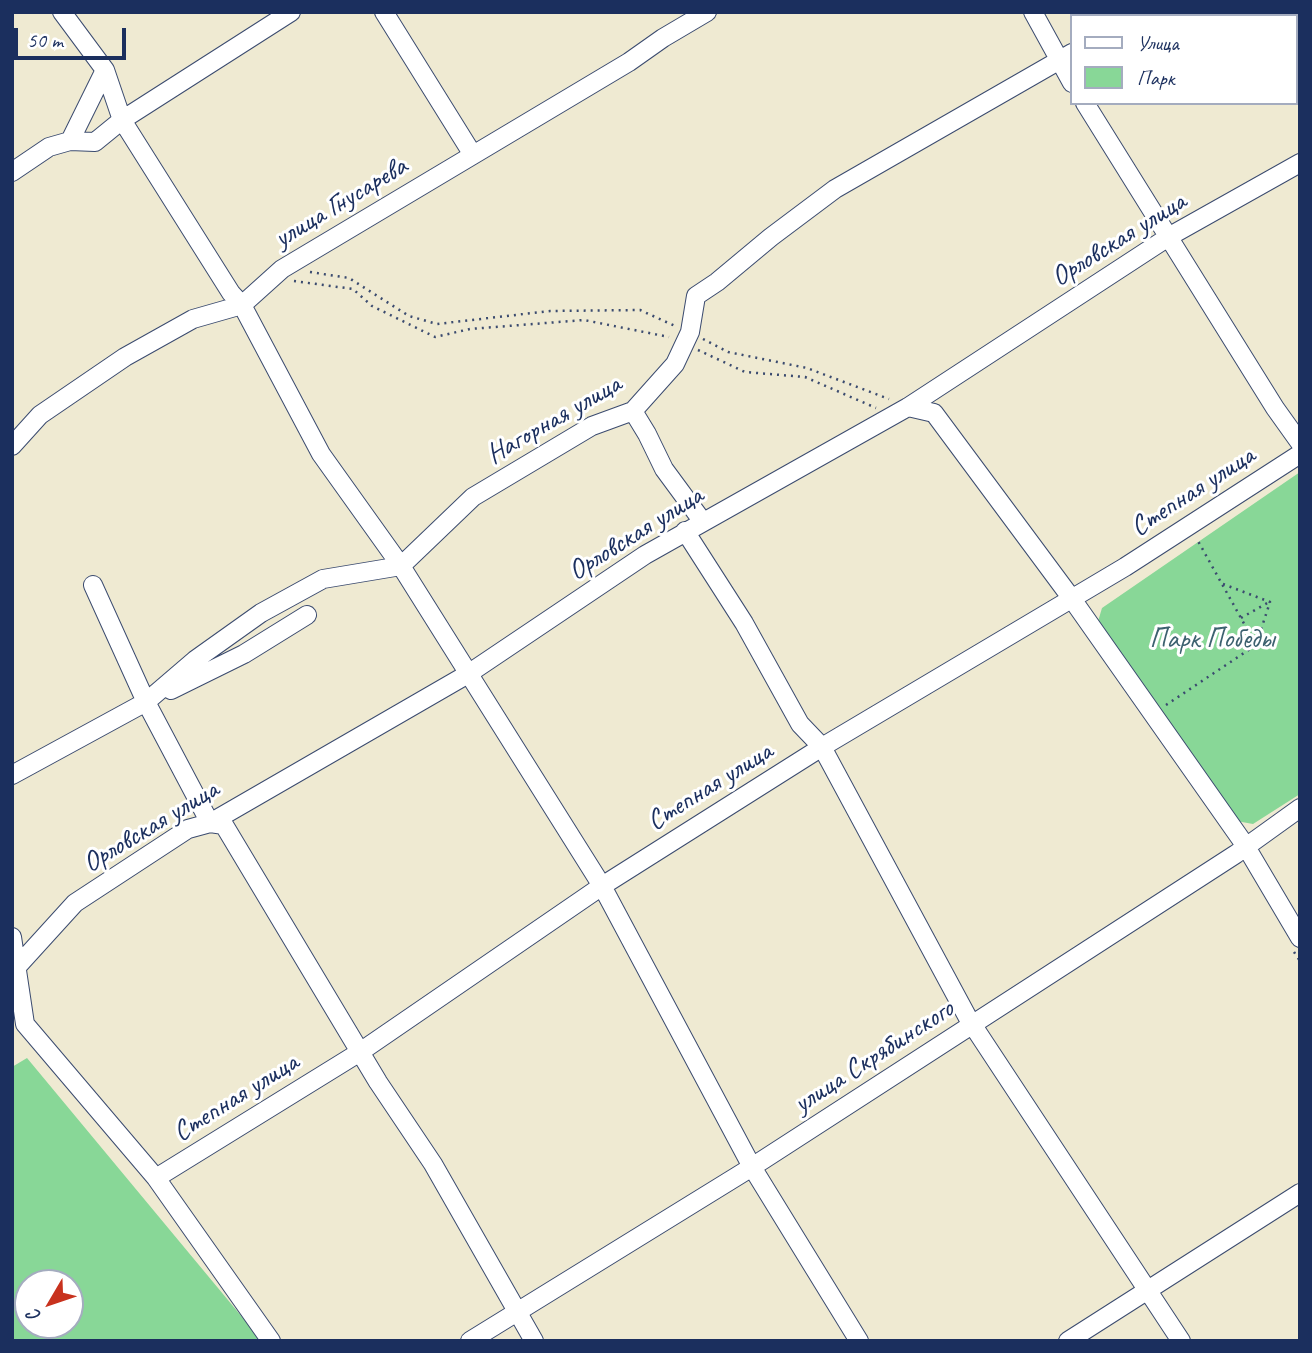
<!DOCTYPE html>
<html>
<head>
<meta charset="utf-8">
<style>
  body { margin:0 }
  #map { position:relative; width:1312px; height:1353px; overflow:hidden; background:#efead2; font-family:Caveat,sans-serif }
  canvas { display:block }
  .frame { position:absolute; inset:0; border:14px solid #1b2f5e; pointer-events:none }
  .legend { position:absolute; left:1070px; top:14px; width:228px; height:91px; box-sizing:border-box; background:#fff; border:2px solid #a4acbf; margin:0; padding:9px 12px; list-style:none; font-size:21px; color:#1b2f5e }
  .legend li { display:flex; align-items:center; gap:14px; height:35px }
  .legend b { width:35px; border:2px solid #a4acbf }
  .north { position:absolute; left:14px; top:1269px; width:70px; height:70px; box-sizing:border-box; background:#fff; border:2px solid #a4acbf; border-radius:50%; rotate:231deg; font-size:19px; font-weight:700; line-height:28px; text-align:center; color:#1b2f5e }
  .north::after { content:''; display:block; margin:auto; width:24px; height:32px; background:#c8321e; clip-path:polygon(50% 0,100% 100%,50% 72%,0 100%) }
  .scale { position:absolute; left:14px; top:28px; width:112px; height:32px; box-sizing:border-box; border:4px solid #1b2f5e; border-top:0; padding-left:9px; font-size:21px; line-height:24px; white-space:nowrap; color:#1b2f5e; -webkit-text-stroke:5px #fff; paint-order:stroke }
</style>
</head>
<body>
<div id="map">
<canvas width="1312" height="1353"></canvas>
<div class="frame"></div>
<ul class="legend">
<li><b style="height:9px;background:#fff"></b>Улица</li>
<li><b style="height:19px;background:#88d797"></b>Парк</li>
</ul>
<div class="north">С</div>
<div class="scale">50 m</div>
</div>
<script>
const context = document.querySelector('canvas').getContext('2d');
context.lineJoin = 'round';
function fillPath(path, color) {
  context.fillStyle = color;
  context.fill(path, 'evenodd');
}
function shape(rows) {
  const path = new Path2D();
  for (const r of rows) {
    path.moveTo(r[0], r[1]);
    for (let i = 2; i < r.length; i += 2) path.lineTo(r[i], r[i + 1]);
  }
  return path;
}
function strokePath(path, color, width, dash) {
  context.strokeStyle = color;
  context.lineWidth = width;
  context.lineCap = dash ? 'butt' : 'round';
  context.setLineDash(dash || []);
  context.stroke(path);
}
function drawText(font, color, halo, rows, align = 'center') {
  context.font = font + ' Caveat,sans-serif';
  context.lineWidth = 6;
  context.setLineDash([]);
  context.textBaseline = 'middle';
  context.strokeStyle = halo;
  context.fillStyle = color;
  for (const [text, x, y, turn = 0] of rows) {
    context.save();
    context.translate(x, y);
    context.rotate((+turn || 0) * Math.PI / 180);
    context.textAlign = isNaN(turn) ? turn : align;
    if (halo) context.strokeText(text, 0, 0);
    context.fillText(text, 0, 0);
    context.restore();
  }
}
const green = shape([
  [1300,472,1300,794,1253,824,1231,820,1096,628,1102,608],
  [27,1058,262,1341,12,1341,12,1067],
  [28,1283,70,1283,70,1325,28,1325]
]);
const path = shape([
  [310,272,349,278,409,316,437,324,550,311,640,310,675,326],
  [294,281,353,289,372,306,435,337,470,329,584,320,669,337],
  [703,339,728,352,807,368,889,399],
  [698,350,745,372,805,377,876,408],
  [1223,584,1270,602,1256,645],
  [1241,618,1269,602],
  [1166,705,1256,645,1198,541],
  [1294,952,1300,961]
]);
const minor = shape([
  [62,12,105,70,122,120,231,293,242,305,321,454,401,566,602,886,752,1167,859,1341],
  [384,12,473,155],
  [1033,12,1072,83],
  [1125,16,1130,12],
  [1085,103,1275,408,1300,443],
  [70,141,105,70],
  [12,172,49,147,70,141,95,142,122,120,291,12],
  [908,407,934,413,1072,599,1245,845,1300,938],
  [633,411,647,434,664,469,703,522],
  [12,446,40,415,125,357,193,319,242,305,282,269,629,62,663,38,707,12],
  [685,531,744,623,800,724,822,747,968,1018,1181,1341],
  [93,585,146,702,210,823,224,825,378,1082,433,1164,534,1341],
  [171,690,244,654,307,615],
  [12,775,146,702,195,660,261,613,323,579,401,566,473,497,592,426,633,411,675,364,690,332,696,296,717,282,771,237,835,189,1072,53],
  [12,937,25,1024,156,1178,271,1341],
  [15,969,75,903,188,829,210,823,468,674,645,555,908,407,1170,236,1300,163],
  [156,1178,360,1052,602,886,822,747,1125,567,1300,454],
  [470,1341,752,1167,1236,854,1300,808],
  [1068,1341,1300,1193]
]);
const streetNames = [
  ["улица Гнусарева",341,203,-31],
  ["Орловская улица",1119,240,-32],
  ["Нагорная улица",554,420,-30],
  ["Степная улица",1193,492,-33],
  ["Орловская улица",636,534,-32],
  ["Степная улица",710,787,-32],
  ["Орловская улица",151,827,-31],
  ["улица Скрябинского",874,1057,-33],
  ["Степная улица",236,1098,-32]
];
const parkNames = [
  ["Парк Победы",1212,640]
];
fillPath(green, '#88d797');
strokePath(minor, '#3b4b6f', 20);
strokePath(path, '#3b4b6f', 2.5, [2, 5]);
strokePath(minor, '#fff', 18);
drawText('28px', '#1b2f5e', '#fff', streetNames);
drawText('28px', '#3c616f', '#fff', parkNames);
</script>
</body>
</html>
